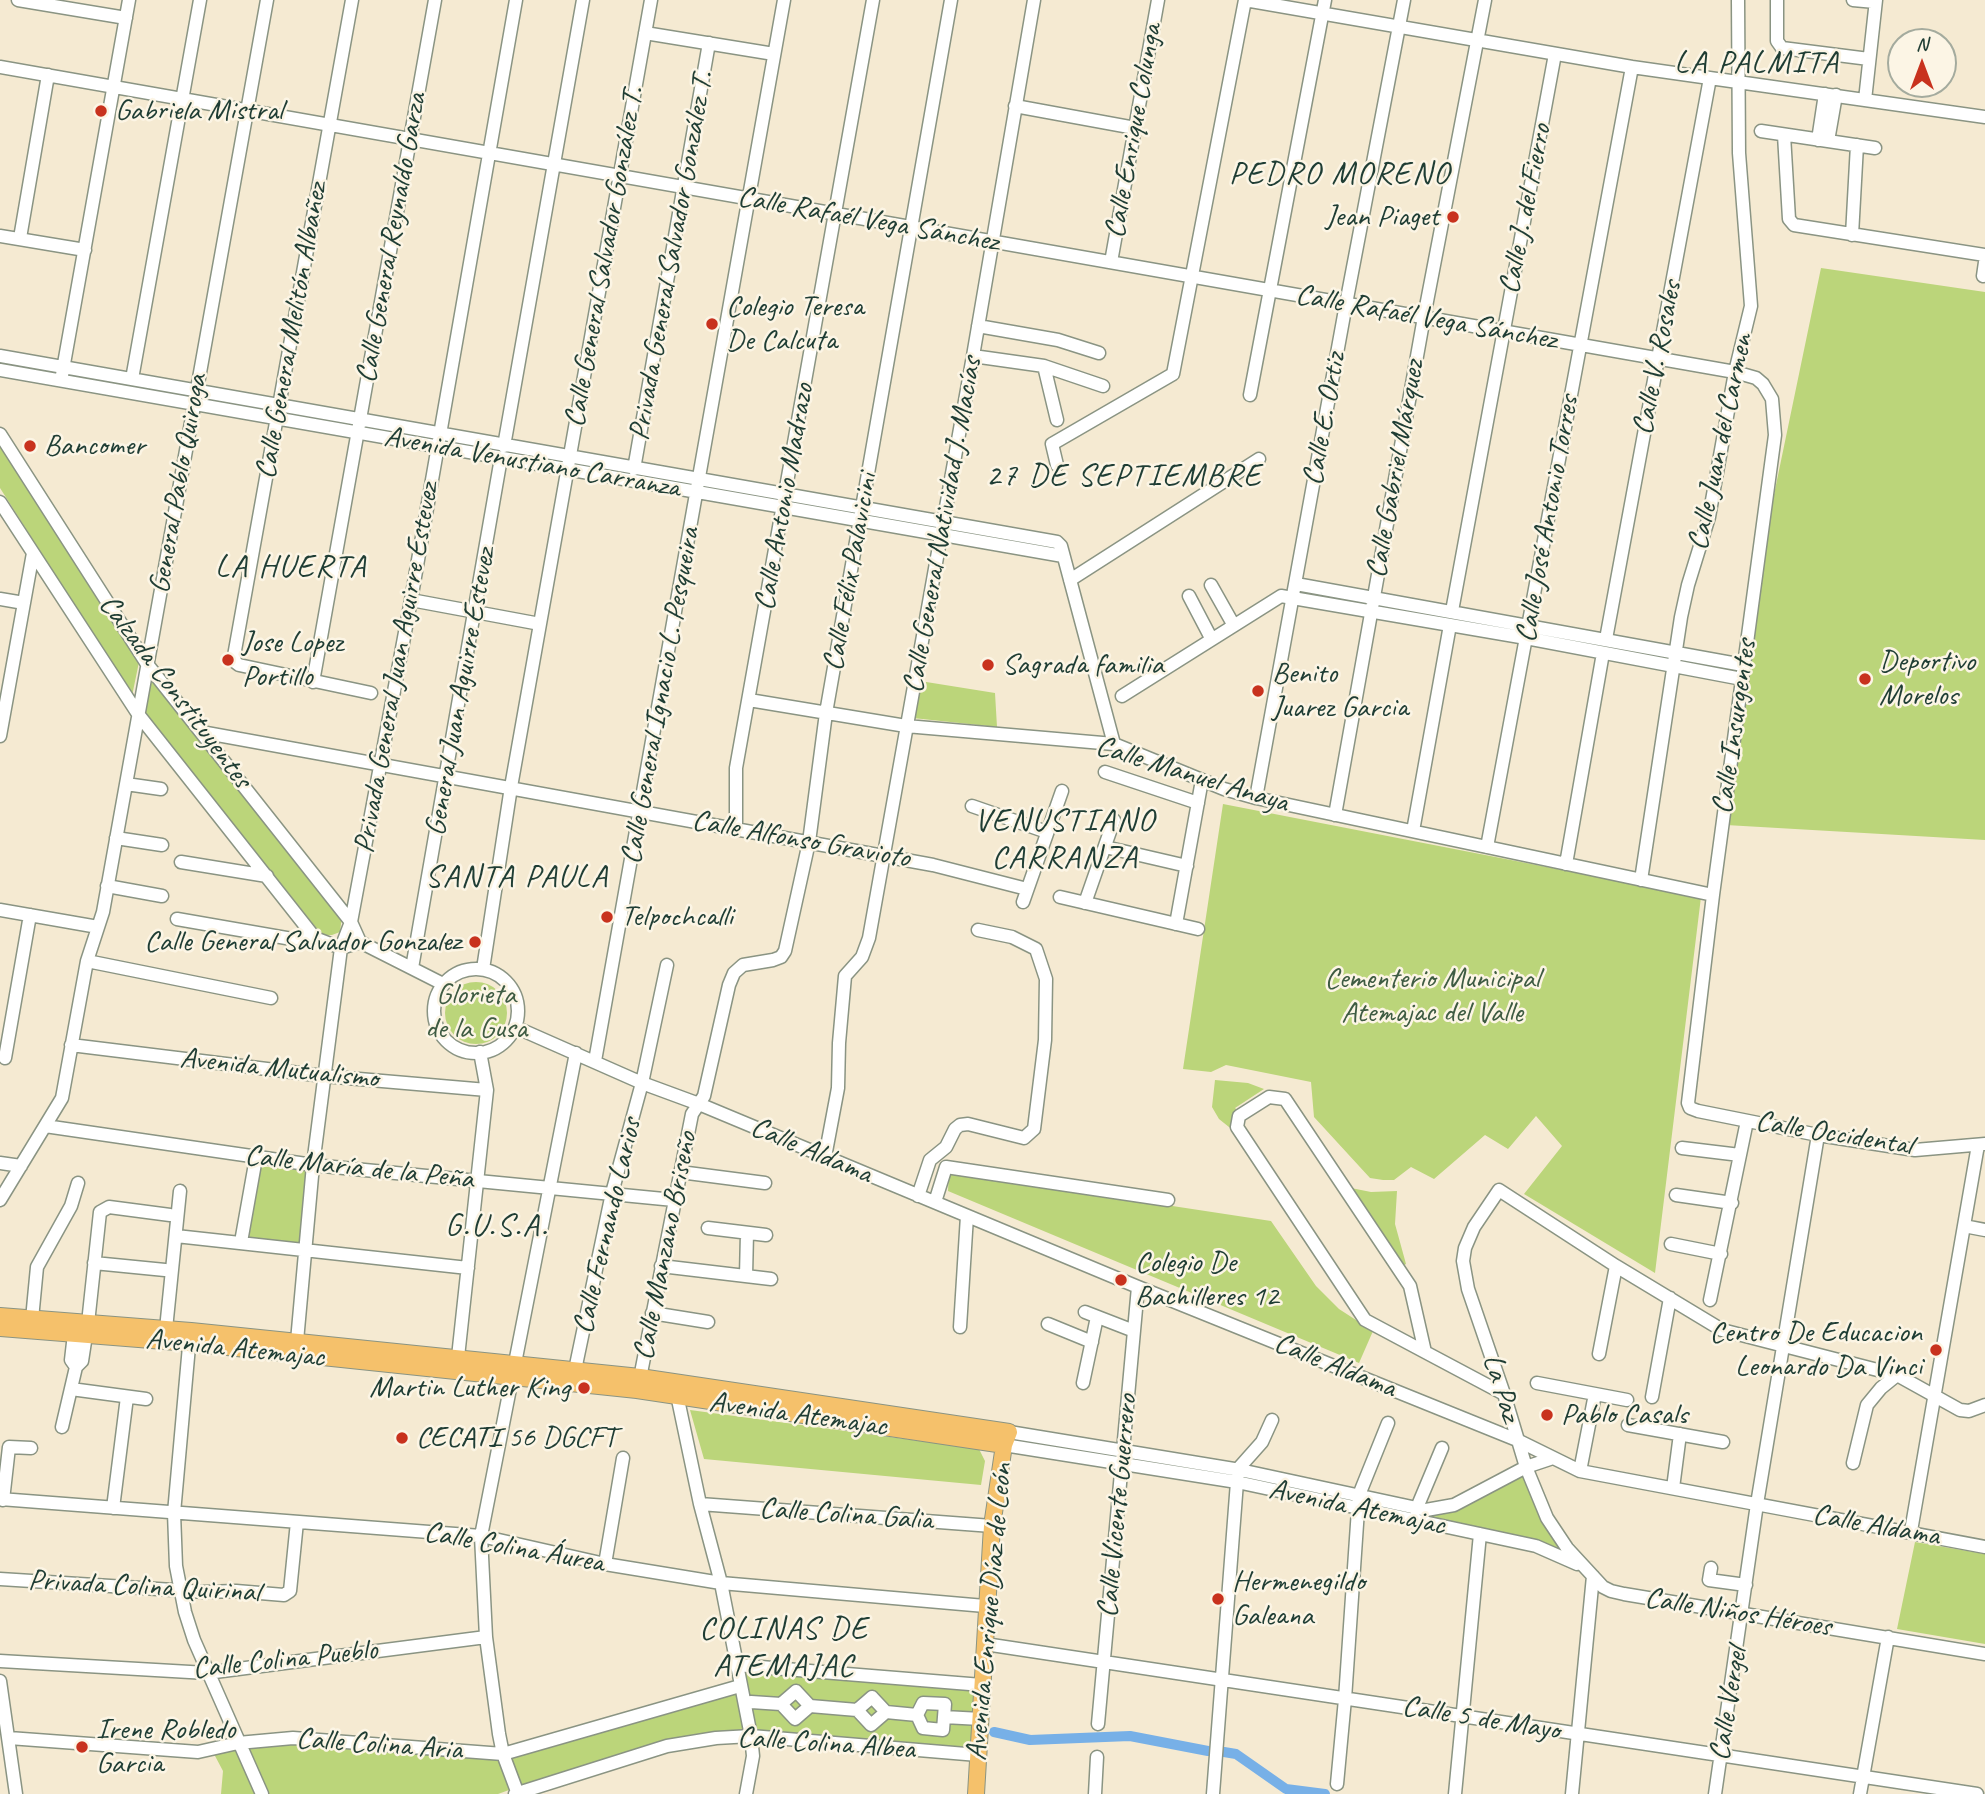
<!DOCTYPE html>
<html>
<head>
<meta charset="utf-8">
<style>
  body { margin:0 }
  #map { position:relative; width:1985px; height:1794px; overflow:hidden; background:#f5ead2; font-family:Caveat,sans-serif }
  canvas { display:block }
  .north { position:absolute; left:1887px; top:28px; width:70px; height:70px; box-sizing:border-box; background:#fcf5e5; border:2px solid #a4ab9e; border-radius:50%; rotate:0deg; font-size:19px; font-weight:700; line-height:28px; text-align:center; color:#1f3d34 }
  .north::after { content:''; display:block; margin:auto; width:24px; height:32px; background:#c8321e; clip-path:polygon(50% 0,100% 100%,50% 72%,0 100%) }
</style>
</head>
<body>
<div id="map">
<canvas width="1985" height="1794"></canvas>
<div class="north">N</div>
</div>
<script>
const context = document.querySelector('canvas').getContext('2d');
context.lineJoin = 'round';
function fillPath(path, color) {
  context.fillStyle = color;
  context.fill(path, 'evenodd');
}
function shape(rows) {
  const path = new Path2D();
  for (const r of rows) {
    if (r.length === 3) {
      path.moveTo(r[0] + r[2], r[1]);
      path.arc(r[0], r[1], r[2], 0, 2 * Math.PI);
      continue;
    }
    path.moveTo(r[0], r[1]);
    for (let i = 2; i < r.length; i += 2) path.lineTo(r[i], r[i + 1]);
  }
  return path;
}
function strokePath(path, color, width, dash) {
  context.strokeStyle = color;
  context.lineWidth = width;
  context.lineCap = dash ? 'butt' : 'round';
  context.setLineDash(dash || []);
  context.stroke(path);
}
function drawText(font, color, halo, rows, align = 'center') {
  context.font = font + ' Caveat,sans-serif';
  context.lineWidth = 5;
  context.setLineDash([]);
  context.textBaseline = 'middle';
  context.strokeStyle = halo;
  context.fillStyle = color;
  for (const [text, x, y, turn = 0] of rows) {
    context.save();
    context.translate(x, y);
    context.rotate((+turn || 0) * Math.PI / 180);
    context.textAlign = isNaN(turn) ? turn : align;
    if (halo) context.strokeText(text, 0, 0);
    context.fillText(text, 0, 0);
    context.restore();
  }
}
const green = shape([
  [1821,268,1985,292,1985,840,1726,825,1766,533],
  [0,444,139,662,132,696,0,488],
  [150,679,342,916,340,932,332,935,322,935,145,714],
  [920,681,995,693,997,727,913,718],
  [1223,804,1701,897,1655,1273,1524,1194,1562,1146,1536,1116,1508,1149,1485,1135,1434,1179,1411,1167,1394,1180,1383,1180,1370,1178,1314,1117,1311,1082,1226,1065,1211,1072,1183,1069],
  [476,1013,31],
  [1215,1080,1248,1083,1264,1089,1235,1108,1240,1113,1234,1131,1219,1119,1212,1107],
  [258,1166,307,1171,299,1245,249,1239],
  [949,1172,1271,1221,1316,1286,1339,1309,1373,1331,1359,1363,948,1191],
  [1351,1188,1371,1192,1397,1191,1395,1224,1406,1264,1401,1267],
  [690,1410,979,1449,985,1461,981,1485,704,1459],
  [1522,1475,1567,1557,1368,1502,1444,1513],
  [1915,1542,1985,1554,1985,1644,1897,1629],
  [743,1670,978,1690,973,1751,756,1733],
  [737,1692,743,1732,523,1789,508,1757],
  [297,1742,360,1750,498,1759,509,1790,498,1794,269,1794,246,1747],
  [235,1748,257,1794,221,1794,223,1771,214,1754]
]);
const canal = shape([
  [994,1732,1030,1740,1130,1736,1208,1751],
  [1224,1752,1236,1754,1286,1789,1325,1794]
]);
const minor = shape([
  [18,0,126,18],
  [352,0,234,656,235,662,239,665,371,693],
  [1245,0,1632,67,1985,117],
  [1777,0,1777,41,1782,48,1869,59],
  [1853,0,1875,2],
  [645,33,774,54],
  [0,67,1735,372,1756,378,1763,384,1772,399,1775,435,1713,895,1688,1103,1690,1108,1698,1111,1818,1135,1915,1150,1985,1144],
  [1865,100,1876,0],
  [1015,106,1135,128],
  [1761,131,1875,148],
  [1784,135,1789,219,1794,225,1985,255],
  [1818,140,1825,94],
  [1828,141,1836,95],
  [1852,235,1857,145],
  [0,236,85,250],
  [20,238,48,75],
  [1111,262,1158,0],
  [1983,276,1985,262],
  [978,326,1058,340,1099,353],
  [0,356,1057,542,1061,546,1114,744],
  [973,356,1044,366,1103,386],
  [1044,366,1057,420],
  [0,370,1063,556],
  [62,375,129,0],
  [132,379,200,0],
  [1250,395,1325,0],
  [0,434,147,664,351,922,360,942,443,984],
  [504,446,583,0],
  [1057,465,1052,444,1173,374,1245,0],
  [634,469,709,43],
  [0,502,138,714,315,938,341,948,360,942],
  [1070,580,1259,459],
  [1296,584,1743,665],
  [1211,585,1233,624],
  [1189,596,1211,638],
  [0,599,24,603],
  [411,600,540,624],
  [1452,611,1555,54],
  [1606,639,1710,78],
  [313,682,435,0],
  [1122,696,1281,596,1526,638,1742,679],
  [749,700,906,726,1114,744,1224,789,1256,798,1713,895],
  [201,732,933,865,1027,889],
  [0,736,33,553],
  [1105,772,1198,803],
  [126,784,161,789],
  [1256,798,1346,304,1404,0],
  [972,806,1047,832],
  [1335,815,1424,317,1485,0],
  [736,829,736,768,873,0],
  [1413,831,1450,625],
  [116,838,162,845],
  [1105,847,1187,866],
  [1487,847,1632,67],
  [181,862,267,876],
  [1566,864,1603,653],
  [1641,880,1681,617,1688,585,1709,517,1735,372,1751,306,1739,153,1738,0],
  [107,886,162,896],
  [1060,897,1198,929],
  [1023,902,1062,791],
  [1085,903,1114,820],
  [0,910,98,927],
  [177,919,292,939,315,938],
  [1176,924,1202,780],
  [87,961,271,998],
  [412,968,501,458],
  [483,969,511,787,651,0],
  [476,1011,42],
  [515,1027,642,1083,699,1104,1138,1287,1517,1440,1580,1471,1985,1547],
  [71,1045,324,1076,487,1090],
  [5,1058,30,915],
  [595,1061,784,0],
  [45,1126,313,1165,674,1200],
  [1682,1148,1740,1155],
  [825,1157,838,1088,839,1043,845,976,862,957,869,938,973,356,1034,0],
  [0,1163,21,1166],
  [680,1172,765,1183],
  [1676,1195,1732,1203],
  [918,1196,930,1160,946,1147,955,1129,960,1125,968,1124,1024,1138,1034,1129,1045,1040,1046,979,1036,949,1012,937,978,930],
  [0,1200,62,1098,87,961,103,912,267,0],
  [935,1202,946,1167,1168,1200],
  [1964,1226,1985,1230],
  [708,1228,766,1235],
  [176,1236,468,1268],
  [241,1242,256,1158],
  [1671,1244,1721,1254],
  [94,1263,165,1270],
  [661,1266,771,1279],
  [746,1276,747,1233],
  [1710,1300,1747,1121],
  [1085,1312,1134,1331],
  [652,1313,708,1322],
  [32,1319,37,1267,71,1206,78,1183],
  [88,1323,100,1212,109,1207,170,1215],
  [1048,1324,1092,1342],
  [960,1327,967,1216],
  [166,1329,180,1191],
  [74,1334,71,1360,76,1367],
  [190,1335,174,1513,176,1566,185,1612,194,1640,262,1794],
  [297,1341,313,1165,341,948,351,922,411,600,516,0],
  [1425,1352,1410,1286,1285,1099,1269,1097,1239,1116,1237,1127,1365,1320,1425,1352,1504,1394],
  [1599,1354,1616,1266],
  [458,1357,487,1090,480,1052],
  [575,1370,612,1193,642,1083,667,965],
  [639,1383,692,1114,704,1096,729,985,734,973,743,965,773,960,781,957,785,951,809,842,826,713,951,0],
  [1083,1383,1097,1317],
  [1537,1383,1627,1400],
  [71,1389,146,1399],
  [676,1390,700,1504,721,1583,751,1736,753,1756,746,1794],
  [1652,1397,1670,1298],
  [1985,1405,1969,1411,1960,1410,1897,1375,1722,1330,1616,1266,1499,1190,1474,1227,1465,1248,1463,1261,1468,1289,1504,1394,1526,1467,1547,1518,1567,1548,1603,1587,1611,1591,1624,1594,1985,1654],
  [1628,1425,1723,1442],
  [62,1427,76,1367,82,1361,86,1335],
  [1009,1432,1240,1470,1426,1510,1454,1505,1526,1467,1553,1458],
  [1004,1445,1237,1482,1536,1546,1577,1564],
  [1853,1463,1867,1405,1881,1388,1897,1375],
  [1580,1471,1595,1394],
  [1673,1488,1680,1434],
  [0,1499,481,1536,605,1564,721,1583,985,1606],
  [3,1500,9,1447,31,1448],
  [700,1504,992,1526],
  [113,1508,127,1397],
  [1416,1510,1442,1448],
  [1911,1531,1978,1145],
  [605,1564,623,1458],
  [1711,1568,1709,1580,1746,1585],
  [0,1579,205,1592,236,1591,284,1595,290,1591,297,1522],
  [985,1644,1977,1794],
  [0,1661,207,1673,486,1637],
  [736,1665,982,1685],
  [0,1681,16,1794],
  [796,1691,810,1706,795,1719,781,1704,796,1691],
  [872,1697,886,1712,871,1725,857,1710,872,1697],
  [751,1702,781,1704],
  [923,1703,945,1704,943,1730,923,1728,917,1715,923,1703],
  [810,1706,857,1710],
  [886,1712,917,1715],
  [944,1717,981,1719],
  [1098,1724,1138,1287],
  [9,1738,198,1752,238,1743,293,1738,503,1754,740,1686],
  [1337,1784,1345,1699,1359,1495,1388,1423],
  [515,1794,667,1746,716,1738,751,1736,978,1755],
  [518,1794,503,1754,499,1734,486,1637,481,1536,576,1053],
  [1095,1794,1097,1757],
  [1213,1794,1238,1469,1262,1442,1272,1420],
  [1455,1794,1480,1534],
  [1572,1794,1593,1576],
  [1715,1794,1757,1504,1818,1135],
  [1860,1794,1888,1637]
]);
const major = shape([
  [0,1316,191,1331,640,1377,1009,1432,1004,1445,992,1526,976,1794],
  [0,1328,189,1343,637,1390,1004,1445]
]);
const markers = [
  [101,111,7,"#c8321e"],
  [1453,217,7,"#c8321e"],
  [712,324,7,"#c8321e"],
  [30,446,7,"#c8321e"],
  [228,660,7,"#c8321e"],
  [988,665,7,"#c8321e"],
  [1865,679,7,"#c8321e"],
  [1258,691,7,"#c8321e"],
  [607,917,7,"#c8321e"],
  [475,942,7,"#c8321e"],
  [1121,1280,7,"#c8321e"],
  [1936,1350,7,"#c8321e"],
  [584,1388,7,"#c8321e"],
  [1547,1415,7,"#c8321e"],
  [402,1438,7,"#c8321e"],
  [1218,1599,7,"#c8321e"],
  [82,1747,7,"#c8321e"]
];
const poiNames = [
  ["Gabriela Mistral",115,111],
  ["Jean Piaget",1439,217,"right"],
  ["Colegio Teresa",726,307],
  ["De Calcuta",726,341],
  ["Bancomer",44,446],
  ["Jose Lopez",242,643],
  ["Portillo",242,677],
  ["Deportivo",1879,662],
  ["Morelos",1879,696],
  ["Sagrada familia",1002,665],
  ["Benito",1272,674],
  ["Juarez Garcia",1272,708],
  ["Telpochcalli",621,917],
  ["Calle General Salvador Gonzalez",461,942,"right"],
  ["Colegio De",1135,1263],
  ["Bachilleres 12",1135,1297],
  ["Centro De Educacion",1922,1333,"right"],
  ["Leonardo Da Vinci",1922,1367,"right"],
  ["Martin Luther King",570,1388,"right"],
  ["Pablo Casals",1561,1415],
  ["CECATI 56 DGCFT",416,1438],
  ["Hermenegildo",1232,1582],
  ["Galeana",1232,1616],
  ["Irene Robledo",96,1730],
  ["Garcia",96,1764]
];
const streetNames = [
  ["Calle Enrique Colunga",1134,131,-80],
  ["Calle J. del Fierro",1526,209,-79],
  ["Calle Rafaél Vega Sánchez",868,220,10],
  ["Calle General Reynaldo Garza",392,238,-80],
  ["Privada General Salvador González T.",672,256,-80],
  ["Calle General Salvador González T.",605,257,-80],
  ["Calle Rafaél Vega Sánchez",1426,318,10],
  ["Calle General Melitón Albañez",292,331,-80],
  ["Calle V. Rosales",1658,358,-79],
  ["Calle E. Ortiz",1325,419,-80],
  ["Calle Juan del Carmen",1721,442,-78],
  ["Avenida Venustiano Carranza",532,463,10],
  ["Calle Gabriel Márquez",1396,469,-80],
  ["General Pablo Quiroga",179,484,-80],
  ["Calle Antonio Madrazo",785,497,-80],
  ["Calle José Antonio Torres",1548,519,-80],
  ["Calle General Natividad J. Macías",943,525,-80],
  ["Calle Félix Palavicini",851,572,-80],
  ["Privada General Juan Aguirre Estevez",397,668,-80],
  ["Calzada Constituyentes",175,692,53],
  ["General Juan Aguirre Estevez",461,692,-80],
  ["Calle General Ignacio L. Pesqueira",661,696,-80],
  ["Calle Insurgentes",1735,727,-82],
  ["Calle Manuel Anaya",1192,775,17],
  ["Calle Alfonso Gravioto",801,840,10],
  ["Avenida Mutualismo",279,1069,6],
  ["Calle Occidental",1834,1134,9],
  ["Calle Aldama",811,1151,23],
  ["Calle María de la Peña",359,1168,6],
  ["Calle Fernando Larios",608,1226,-77],
  ["Calle Manzano Briseño",666,1246,-79],
  ["Avenida Atemajac",235,1349,6],
  ["Calle Aldama",1335,1366,22],
  ["La Paz",1501,1388,73],
  ["Avenida Atemajac",798,1415,8],
  ["Calle Vicente Guerrero",1118,1506,-85],
  ["Avenida Atemajac",1357,1508,12],
  ["Calle Colina Galia",846,1515,4],
  ["Calle Aldama",1876,1526,10],
  ["Calle Colina Áurea",514,1548,10],
  ["Privada Colina Quirinal",144,1587,3],
  ["Avenida Enrique Díaz de León",990,1612,-85],
  ["Calle Niños Héroes",1738,1613,9],
  ["Calle Colina Pueblo",285,1660,-6],
  ["Calle Vergel",1729,1704,-81],
  ["Calle 5 de Mayo",1481,1719,9],
  ["Calle Colina Albea",826,1744,4],
  ["Calle Colina Aria",379,1745,4]
];
const parkNames = [
  ["Cementerio Municipal",1432,979],
  ["Atemajac del Valle",1432,1013],
  ["Glorieta",476,995],
  ["de la Gusa",476,1029]
];
const neighbourhoodNames = [
  ["LA PALMITA",1757,64],
  ["PEDRO MORENO",1340,175],
  ["27 DE SEPTIEMBRE",1124,477],
  ["LA HUERTA",291,568],
  ["VENUSTIANO",1065,822],
  ["CARRANZA",1065,859],
  ["SANTA PAULA",517,878],
  ["G.U.S.A.",497,1227],
  ["COLINAS DE",784,1630],
  ["ATEMAJAC",784,1667]
];
fillPath(green, '#bbd57a');
strokePath(canal, '#77b0e7', 10);
strokePath(minor, '#8a9483', 15);
strokePath(major, '#8a9483', 18);
strokePath(minor, '#fff', 12);
strokePath(major, '#f5c16b', 16);
for (const [x, y, r, color] of markers) {
  const dot = new Path2D();
  dot.arc(x, y, r, 0, 2 * Math.PI);
  context.fillStyle = color;
  context.fill(dot);
  strokePath(dot, '#fcf5e5', 2.5);
}
drawText('30px', '#1f3d34', '#fcf5e5', poiNames, 'left');
drawText('30px', '#1f3d34', '#fcf5e5', streetNames);
drawText('30px', '#3e5b42', '#fcf5e5', parkNames);
context.letterSpacing = '2px';
drawText('32px', '#1f3d34', '#fcf5e5', neighbourhoodNames);
context.letterSpacing = '0px';
</script>
</body>
</html>
